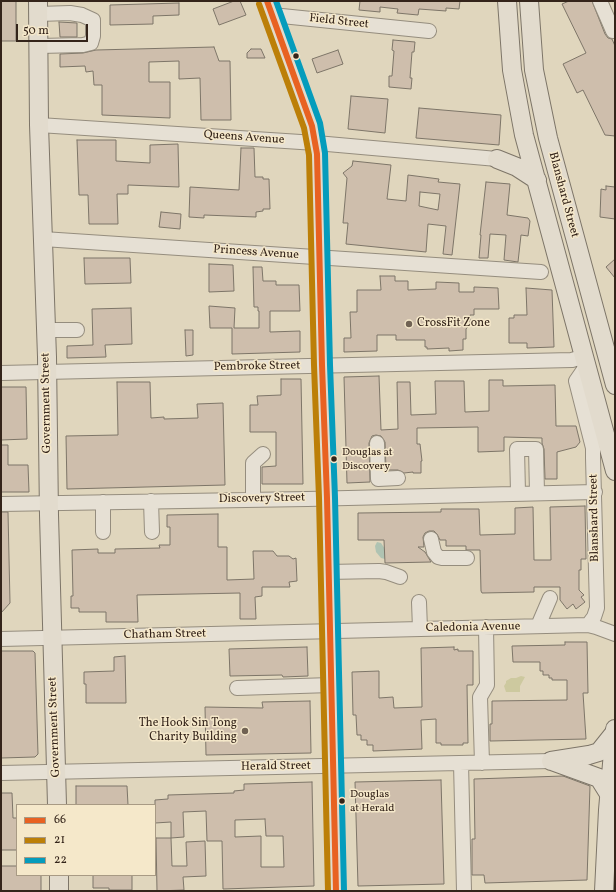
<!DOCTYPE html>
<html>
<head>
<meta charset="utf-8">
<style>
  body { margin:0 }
  #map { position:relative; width:616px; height:892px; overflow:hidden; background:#e0d6bd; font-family:Vollkorn,serif }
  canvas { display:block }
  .frame { position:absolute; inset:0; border:2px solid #34241a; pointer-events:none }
  .legend { position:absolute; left:16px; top:804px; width:140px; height:72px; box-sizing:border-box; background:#f5e8ca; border:1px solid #a89a84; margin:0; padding:5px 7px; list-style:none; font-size:12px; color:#34241a }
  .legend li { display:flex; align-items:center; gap:8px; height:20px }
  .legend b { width:20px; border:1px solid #a89a84 }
  .scale { position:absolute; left:16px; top:24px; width:72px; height:18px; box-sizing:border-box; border:2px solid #34241a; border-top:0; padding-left:5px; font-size:12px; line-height:14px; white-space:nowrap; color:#34241a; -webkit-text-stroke:3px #f5e8ca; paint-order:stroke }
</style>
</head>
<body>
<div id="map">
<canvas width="616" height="892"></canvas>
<div class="frame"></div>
<ul class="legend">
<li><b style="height:5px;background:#e86222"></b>66</li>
<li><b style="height:5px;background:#bc7f08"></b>21</li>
<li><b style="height:5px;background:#059cbc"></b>22</li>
</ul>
<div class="scale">50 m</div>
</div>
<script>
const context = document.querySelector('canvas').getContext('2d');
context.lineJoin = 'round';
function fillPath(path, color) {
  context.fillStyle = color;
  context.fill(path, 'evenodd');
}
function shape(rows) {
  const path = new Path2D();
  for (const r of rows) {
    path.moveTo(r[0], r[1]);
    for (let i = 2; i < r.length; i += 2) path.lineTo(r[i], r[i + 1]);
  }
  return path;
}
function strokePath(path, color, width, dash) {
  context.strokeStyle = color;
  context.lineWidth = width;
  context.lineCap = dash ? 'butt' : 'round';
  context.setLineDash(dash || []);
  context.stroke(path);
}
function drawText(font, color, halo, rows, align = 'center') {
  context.font = font + ' Vollkorn,serif';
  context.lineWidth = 3;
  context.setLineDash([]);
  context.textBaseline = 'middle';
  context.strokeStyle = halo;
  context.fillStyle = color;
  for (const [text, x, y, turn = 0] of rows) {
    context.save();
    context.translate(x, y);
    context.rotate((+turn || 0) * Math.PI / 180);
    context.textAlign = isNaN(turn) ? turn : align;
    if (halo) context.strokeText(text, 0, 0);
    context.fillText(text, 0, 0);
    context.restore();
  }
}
const green = shape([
  [521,676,525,677,520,686,520,692,506,692,504,686,506,683,506,681,511,678,516,678]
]);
const water = shape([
  [377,542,381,543,385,549,386,558,385,559,381,558,376,552,375,546]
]);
const building = shape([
  [1,1,16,1,16,41,1,41,1,1],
  [234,1,240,1,246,15,219,25,213,9,234,1],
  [360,1,460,1,459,9,446,8,446,11,419,9,418,15,397,13,398,9,380,7,380,12,359,10,360,1],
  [569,1,592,1,605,34,608,38,612,39,615,46,615,136,605,135,583,90,577,93,563,64,586,53,562,4,569,1],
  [179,3,179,15,153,16,153,24,110,25,110,5,179,3],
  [59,22,77,23,77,37,60,37,59,22],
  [393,40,415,42,414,52,412,52,410,78,412,78,411,89,389,87,389,76,392,76,394,51,392,50,393,40],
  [214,47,219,61,230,61,231,120,201,120,200,78,179,79,179,61,149,62,149,82,170,82,170,118,102,115,102,85,94,85,93,71,86,72,85,66,60,67,60,54,83,53,96,50,214,47],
  [251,49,261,49,265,58,247,58,247,53,251,49],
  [338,50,343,64,317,73,312,59,338,50],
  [351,96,388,99,385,133,348,129,351,96],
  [419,108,501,115,499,145,416,138,419,108],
  [77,140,116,140,116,161,150,163,150,145,178,144,179,187,128,185,128,194,117,194,118,224,89,224,88,195,79,195,77,140],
  [241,148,254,148,255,177,263,177,263,179,269,179,270,209,263,209,263,211,256,212,256,217,204,215,204,218,189,217,190,187,239,190,241,148],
  [353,161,391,165,387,199,406,201,408,175,439,179,438,182,460,184,452,255,443,254,446,226,428,224,426,252,346,244,348,223,343,223,347,178,343,173,352,166,353,161],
  [420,192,440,194,438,210,419,206,420,192],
  [486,182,510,184,507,215,528,218,530,221,528,236,521,235,518,262,504,260,506,235,490,234,488,258,479,258,481,235,480,235,486,182],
  [606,186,615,187,615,219,600,217,601,189,606,190,606,186],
  [161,212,181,214,180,229,159,227,161,212],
  [84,258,130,258,131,283,85,284,84,258],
  [615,259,615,278,606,267,615,259],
  [209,264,233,265,234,291,209,292,209,264],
  [253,267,262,267,263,281,276,281,276,285,299,285,300,311,270,311,270,332,300,331,300,352,232,354,232,328,210,328,209,306,235,308,234,328,259,328,259,311,258,311,258,307,254,307,253,267],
  [380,276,395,276,395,281,408,281,408,290,436,289,436,282,459,283,459,292,474,292,474,287,498,288,499,309,474,309,474,315,470,315,470,324,466,329,466,339,463,339,463,350,449,351,449,348,427,349,427,347,425,347,425,340,396,340,396,335,377,335,377,351,344,352,344,338,351,338,350,312,357,312,357,290,381,290,380,276],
  [526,288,552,290,554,347,527,348,527,343,509,343,509,318,514,318,514,315,527,315,526,288],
  [131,308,132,344,105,345,106,357,67,358,67,346,93,345,92,309,131,308],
  [185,330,193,330,193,355,186,356,185,330],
  [379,376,381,430,398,429,397,382,410,382,411,415,436,414,435,381,464,381,465,412,489,411,489,380,503,380,503,386,555,385,556,426,576,426,580,442,576,447,557,452,557,479,545,479,544,449,542,443,542,438,504,437,504,451,478,452,478,427,417,428,417,444,420,444,422,461,421,461,421,473,413,473,413,472,404,473,398,470,386,470,385,442,381,436,376,435,372,436,369,443,370,482,347,483,344,377,379,376],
  [281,379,301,379,303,484,262,484,262,467,276,466,276,432,250,432,250,405,258,405,257,396,281,395,281,379],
  [117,382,150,382,151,418,164,417,164,419,198,418,197,404,223,403,225,485,67,489,66,436,118,435,117,382],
  [1,387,26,387,27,439,1,440,1,387],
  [1,445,8,445,8,465,28,465,29,492,1,492,1,445],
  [585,506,586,559,581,559,581,570,579,570,579,590,584,595,581,597,585,602,576,609,573,604,567,609,560,600,560,587,534,587,534,592,482,593,481,591,480,550,466,550,466,546,446,546,446,540,440,540,437,534,434,531,429,531,425,533,423,537,424,547,418,547,425,552,431,562,385,563,384,540,358,540,358,513,441,512,441,509,479,509,480,535,515,534,515,508,533,507,534,560,551,560,550,507,585,506],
  [1,512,8,512,10,603,1,613,1,512],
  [218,514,218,547,227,547,227,580,254,579,253,551,273,551,277,556,289,556,293,559,296,558,297,581,289,582,290,587,262,587,262,596,255,597,256,619,240,619,240,593,137,595,138,622,106,622,106,612,79,612,79,608,71,608,71,596,73,596,72,550,98,549,98,553,115,553,115,549,160,548,159,545,170,545,170,527,167,527,167,515,218,514],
  [565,642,587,642,588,693,583,693,586,739,490,741,490,724,492,724,492,701,567,700,567,680,552,680,552,678,549,678,549,675,543,675,543,671,540,671,540,662,513,662,512,646,565,645,565,642],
  [307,647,308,676,283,677,282,675,230,676,229,649,307,647],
  [454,647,454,650,458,649,458,651,473,651,473,685,467,685,468,743,463,743,463,745,441,745,441,743,436,743,436,719,421,720,422,749,373,751,373,745,367,745,367,740,361,740,361,735,357,735,356,715,353,715,352,672,379,671,379,698,393,697,394,708,422,707,421,648,454,647],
  [1,651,33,651,35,653,38,754,35,757,1,758,1,651],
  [125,656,126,703,86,703,86,684,84,684,84,672,114,671,114,657,125,656],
  [310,701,311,753,206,755,205,707,263,708,262,702,310,701],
  [563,776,590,786,587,880,485,883,484,875,472,875,472,839,475,839,474,779,563,776],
  [441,780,444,884,358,886,355,782,441,780],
  [312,782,314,886,223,889,222,841,207,841,206,811,183,812,184,837,171,838,171,822,155,823,155,800,168,799,168,795,234,793,234,791,244,790,244,784,312,782],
  [265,819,266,836,283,836,284,867,261,867,261,836,235,837,235,820,265,819],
  [76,786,127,786,128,805,76,805,76,786],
  [1,793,12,793,13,818,17,818,17,850,1,850,1,793],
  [156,838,171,838,172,866,187,866,186,842,205,841,206,876,183,877,184,890,157,891,156,838],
  [1,866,17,866,17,875,41,875,41,891,1,891,1,866],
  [93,875,132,875,132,890,109,890,109,888,93,888,93,875]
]);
const minor = shape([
  [600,1,613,31,615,31],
  [38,14,70,13,82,15,93,20,93,36,91,43,83,45,39,46],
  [272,15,429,31],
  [39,125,316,143,497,159],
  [43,239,541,272],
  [46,330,77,330],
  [587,365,576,381,593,448,593,458,597,608,594,617,588,625],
  [1,373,572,360,585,356],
  [377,443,378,479,398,478],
  [518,493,517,449,536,449,537,493],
  [253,499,253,463,263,454],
  [151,501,152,532],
  [103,502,103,532],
  [1,504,307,499,595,492],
  [431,539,434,552,438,557,442,558,467,558],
  [328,572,379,571,386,572,400,577],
  [419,602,420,629],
  [538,626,550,598],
  [1,639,588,625,596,627,615,634],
  [237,688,331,685],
  [461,763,464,891],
  [482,763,480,697,487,685,486,627],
  [1,773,551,761]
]);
const major = shape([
  [38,1,39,125,47,357,49,515,57,805],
  [267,1,312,126,317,154,322,365,327,498,336,891],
  [507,1,512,70,524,135,615,471],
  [529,1,534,70,548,138,615,385],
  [497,159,517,167,537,180],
  [551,761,589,755,599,752,615,732],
  [552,761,599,778,609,794],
  [59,875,59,891],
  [604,891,608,810,615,729]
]);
const bus1 = shape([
  [267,1,312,126,317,154,322,365,327,498,336,891]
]);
const bus2 = shape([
  [259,4,304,128,309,155,314,365,319,498,328,891]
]);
const bus3 = shape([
  [276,1,320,123,325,153,330,365,335,498,344,891]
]);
const markers = [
  [296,56,3.5,"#34241a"],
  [409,324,4,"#706253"],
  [334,459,3.5,"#34241a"],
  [245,731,4,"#706253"],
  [342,801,3.5,"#34241a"]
];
const busNames = [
  ["Douglas at",342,453],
  ["Discovery",342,467],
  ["Douglas",350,795],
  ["at Herald",350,809]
];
const streetNames = [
  ["Field Street",339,22,6],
  ["Queens Avenue",244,138,4],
  ["Blanshard Street",563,195,75],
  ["Princess Avenue",256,253,4],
  ["Pembroke Street",257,367,-1],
  ["Government Street",47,403,-91],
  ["Discovery Street",262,499,-1],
  ["Blanshard Street",595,518,-91],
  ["Caledonia Avenue",473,628,-1],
  ["Chatham Street",165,635,-1],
  ["Government Street",55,727,-92],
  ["Herald Street",276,767,-1]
];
const poiNames = [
  ["CrossFit Zone",417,324],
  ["The Hook Sin Tong",237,724,"right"],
  ["Charity Building",237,738,"right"]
];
fillPath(green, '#cdc99f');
fillPath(water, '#afc3b2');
fillPath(building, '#cebeac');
strokePath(building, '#7d7568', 1);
strokePath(minor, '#958d7e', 16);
strokePath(major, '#7d7568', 20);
strokePath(minor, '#e6e0d4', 14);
strokePath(major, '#e2dbcd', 18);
strokePath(bus1, '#e86222', 6);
strokePath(bus2, '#bc7f08', 6);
strokePath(bus3, '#059cbc', 6);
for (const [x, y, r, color] of markers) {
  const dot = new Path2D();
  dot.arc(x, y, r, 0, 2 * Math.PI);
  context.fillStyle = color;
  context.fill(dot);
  strokePath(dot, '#f5e8ca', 1.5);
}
drawText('11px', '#34241a', '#f5e8ca', busNames, 'left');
drawText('12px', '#34241a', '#f5e8ca', streetNames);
drawText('12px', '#34241a', '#f5e8ca', poiNames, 'left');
</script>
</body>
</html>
